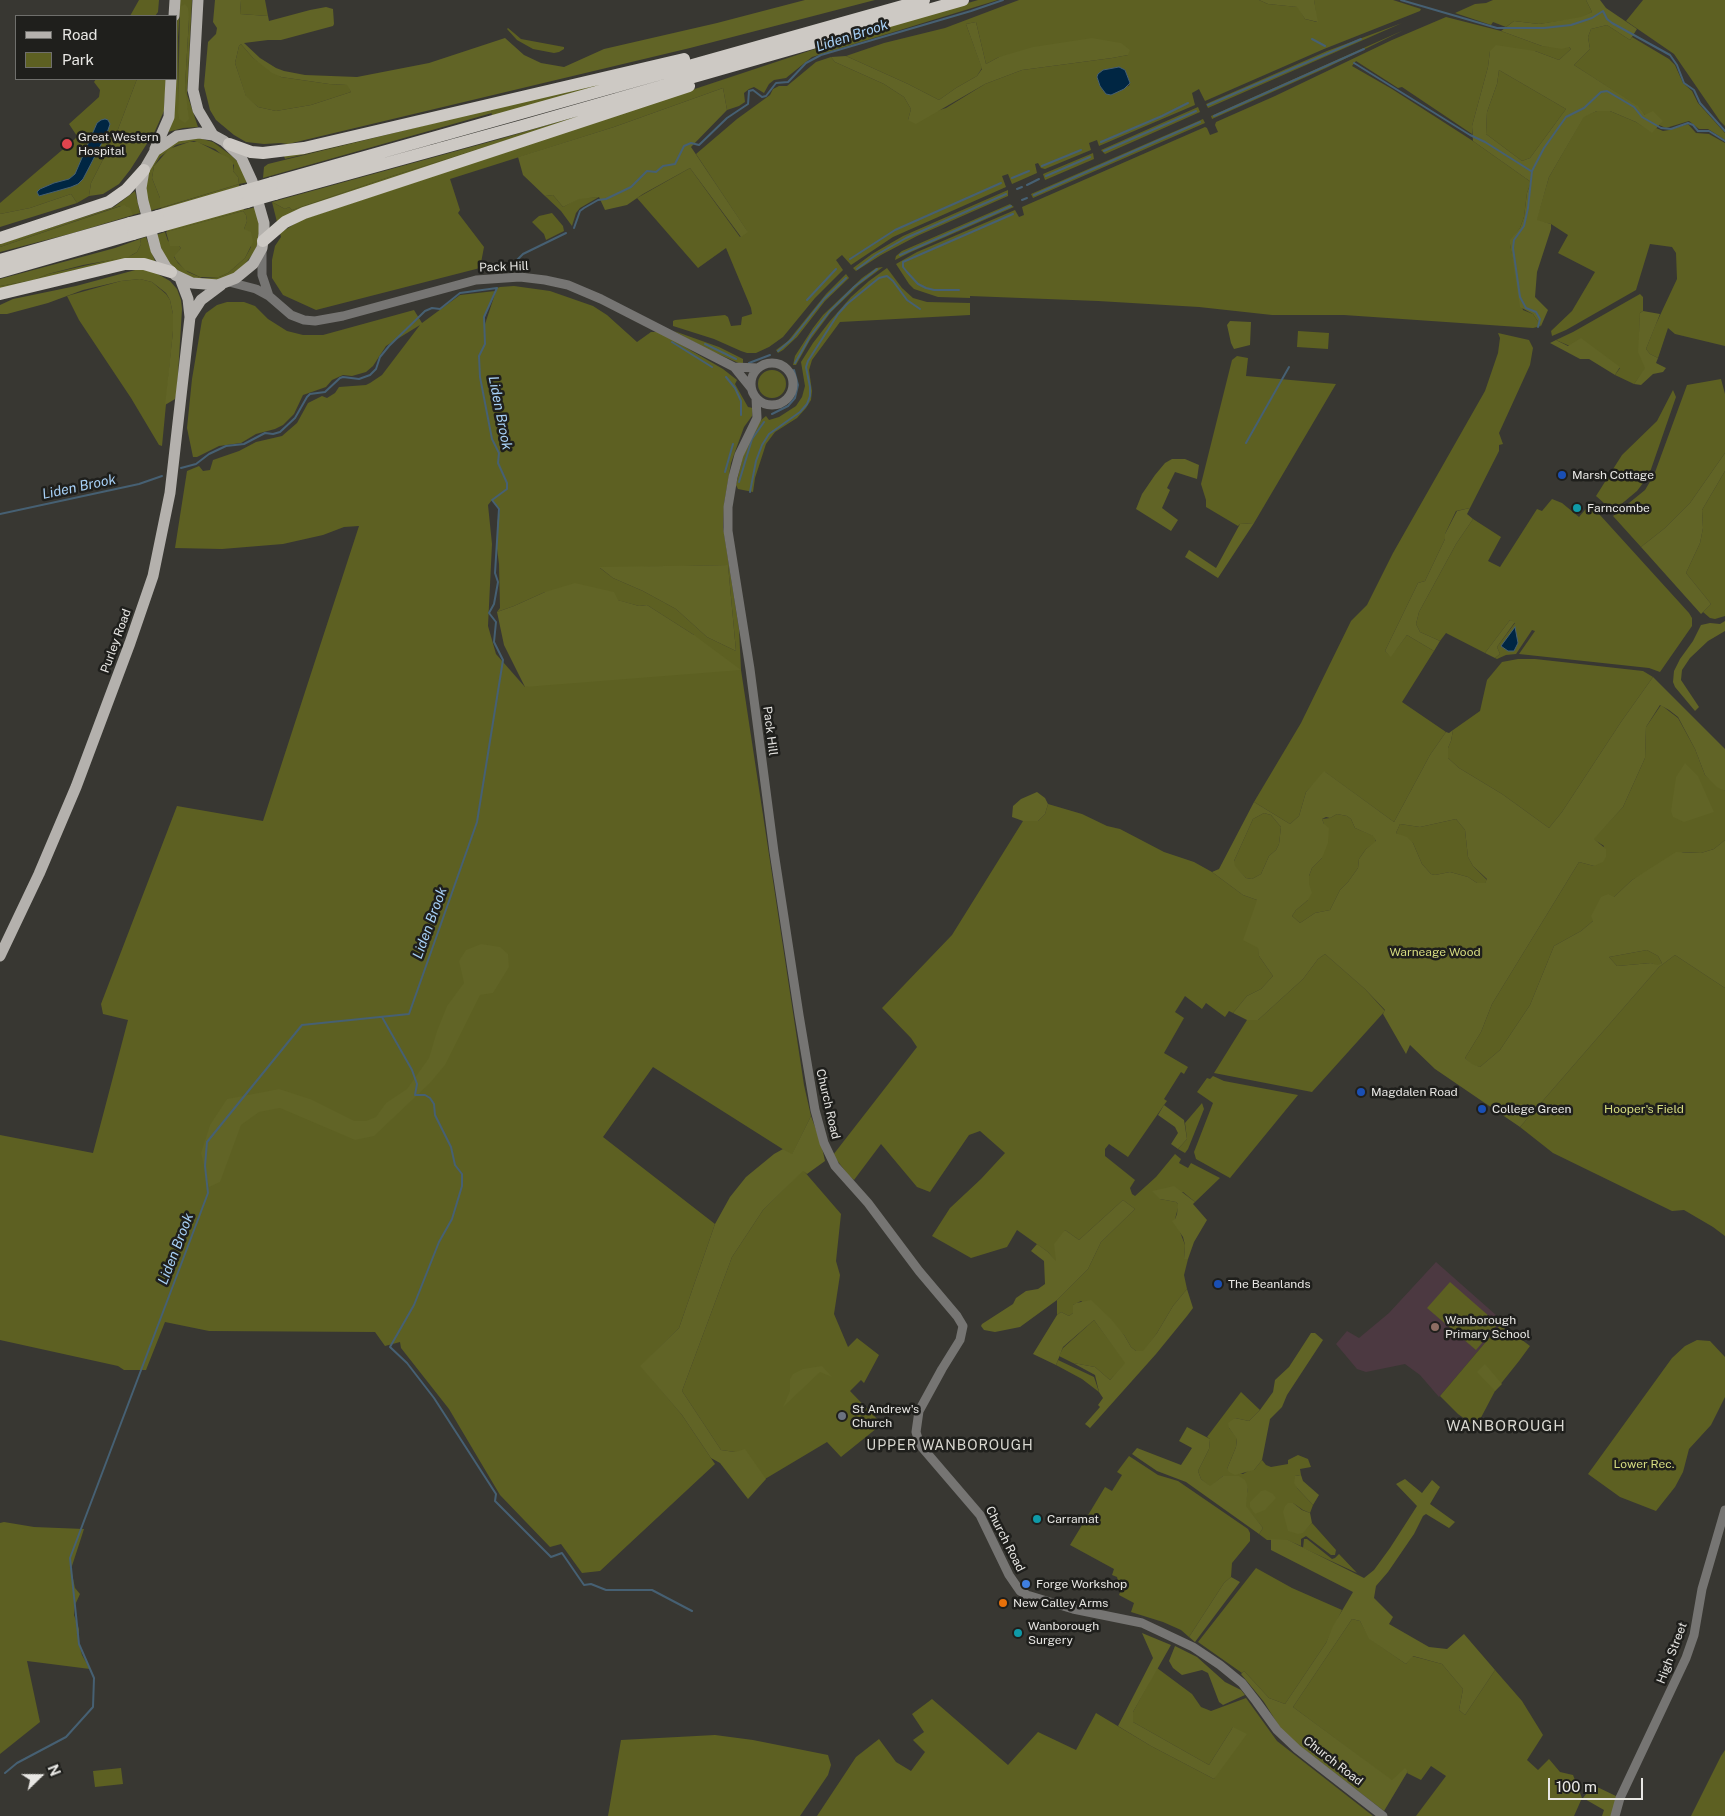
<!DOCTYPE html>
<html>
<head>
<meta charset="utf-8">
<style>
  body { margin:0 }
  #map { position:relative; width:1725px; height:1816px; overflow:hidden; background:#383732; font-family:"Public Sans",sans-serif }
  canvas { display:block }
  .legend { position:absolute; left:15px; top:15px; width:162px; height:65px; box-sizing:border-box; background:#1f1f1c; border:1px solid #6f6f6c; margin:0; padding:6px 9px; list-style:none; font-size:15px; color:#e8e7e4 }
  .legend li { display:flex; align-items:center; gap:10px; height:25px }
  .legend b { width:25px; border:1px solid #6f6f6c }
  .north { position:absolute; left:15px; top:1751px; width:50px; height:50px; -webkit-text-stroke:4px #1f1f1c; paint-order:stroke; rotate:68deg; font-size:14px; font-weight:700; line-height:20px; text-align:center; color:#e8e7e4 }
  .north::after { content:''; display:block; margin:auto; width:18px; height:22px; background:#e8e7e4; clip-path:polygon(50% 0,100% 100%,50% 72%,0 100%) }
  .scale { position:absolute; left:1548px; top:1778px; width:95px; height:22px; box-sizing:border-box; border:2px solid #e8e7e4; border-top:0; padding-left:6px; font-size:15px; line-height:18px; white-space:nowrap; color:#e8e7e4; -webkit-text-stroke:4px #1f1f1c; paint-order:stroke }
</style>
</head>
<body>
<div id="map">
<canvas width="1725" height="1816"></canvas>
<ul class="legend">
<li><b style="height:6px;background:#b4b1ad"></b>Road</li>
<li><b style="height:14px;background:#5d6022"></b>Park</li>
</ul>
<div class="north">N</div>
<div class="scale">100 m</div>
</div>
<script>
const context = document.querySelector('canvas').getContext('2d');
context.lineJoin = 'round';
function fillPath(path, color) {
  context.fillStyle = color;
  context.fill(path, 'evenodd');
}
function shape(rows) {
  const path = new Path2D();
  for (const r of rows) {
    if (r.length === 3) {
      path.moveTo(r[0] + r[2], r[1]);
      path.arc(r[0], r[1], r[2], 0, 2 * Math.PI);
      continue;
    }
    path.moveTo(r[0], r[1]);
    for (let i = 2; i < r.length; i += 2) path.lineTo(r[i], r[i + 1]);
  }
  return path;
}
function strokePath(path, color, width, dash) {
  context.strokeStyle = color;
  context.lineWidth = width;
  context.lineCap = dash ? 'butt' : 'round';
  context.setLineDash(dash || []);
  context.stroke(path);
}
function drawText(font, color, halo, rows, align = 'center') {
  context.font = font + ' "Public Sans",sans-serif';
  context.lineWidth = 5;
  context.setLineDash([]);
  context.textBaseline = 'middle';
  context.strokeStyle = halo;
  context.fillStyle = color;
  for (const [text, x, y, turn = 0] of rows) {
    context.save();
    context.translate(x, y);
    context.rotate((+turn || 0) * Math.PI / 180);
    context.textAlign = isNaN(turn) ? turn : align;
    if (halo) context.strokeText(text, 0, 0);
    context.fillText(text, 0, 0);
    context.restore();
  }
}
const education = shape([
  [1436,1262,1496,1315,1494,1318,1501,1324,1439,1397,1420,1375,1405,1364,1366,1372,1357,1369,1336,1344,1347,1331,1359,1338,1389,1313]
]);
const green = shape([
  [139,0,159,0,158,12,155,16,130,16],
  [179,0,192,0,187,94,198,127,183,128,168,132,175,106,175,79,176,79,176,34],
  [180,7,189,19,185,85,186,102,188,113,179,119,178,37],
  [241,0,265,0,268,16,240,14],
  [978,0,998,0,812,57,786,78,774,80,769,84,764,93,754,87,749,89,744,93,745,102,739,106,727,110,723,88,614,127,450,179,460,210,458,213,484,247,480,268,316,310,283,295,272,278,272,260,275,246,281,237,280,233,301,220,830,44],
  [1019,0,1259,0,1268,4,1298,7,1305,19,1317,22,1314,0,1393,0,1421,9,1420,11,1324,49,1205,101,1199,89,1192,93,1195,105,1099,146,1097,140,1089,143,1091,150,1045,169,1041,168,1038,163,1035,164,1037,173,1012,184,1008,174,1002,176,1006,187,893,237,851,265,842,255,836,260,843,270,815,298,783,337,769,347,756,353,747,353,741,351,714,339,673,326,673,321,675,320,725,315,728,317,731,326,741,325,742,317,752,314,751,308,726,248,698,268,637,198,690,168,740,237,747,231,696,154,737,119,770,95,773,89,779,86,787,86,816,62,831,57,835,62,884,84,904,97,911,109,908,120,946,108,985,84,1022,70,1112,58,1128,55,999,57,986,64,976,22,966,24,982,68,977,76,956,88,939,100,908,84,846,56,884,43,945,28],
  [1119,67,1125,70,1130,83,1129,86,1103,91,1097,77,1103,70],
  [1493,0,1586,0,1592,12,1581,18,1539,24,1514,21,1506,27,1493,22,1491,25,1455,13,1475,4,1486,3],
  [1643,0,1725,0,1725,126,1720,121,1674,54,1626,21],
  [1446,17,1501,31,1542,46,1569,47,1571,49,1559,60,1535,51,1490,51,1488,67,1472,126,1472,134,1402,87,1398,88,1356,61,1352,66,1392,89,1473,141,1531,182,1527,193,1524,217,1520,228,1511,240,1510,244,1523,310,1533,314,1541,326,1533,328,1344,315,1272,315,1199,307,1098,301,970,296,970,298,938,297,914,289,909,284,896,264,917,252,1015,210,1019,217,1024,215,1022,207,1205,127,1207,128,1210,135,1218,132,1215,125,1216,122,1275,96,1392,40],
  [1402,23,1208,108,1206,104,1327,51],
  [1607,25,1630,40,1632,37,1669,59,1675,65,1683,83,1692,91,1698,103,1725,133,1725,140,1708,129,1699,129,1689,121,1666,128,1659,125,1662,121,1645,115,1637,106,1574,65,1590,49,1588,37,1591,29],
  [508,28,521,39,564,47,564,49,559,52,554,53,533,49,517,40,507,29],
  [1404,30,1326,68,1212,119,1211,116],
  [241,44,253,58,281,77,329,84,348,85,351,92,311,105,276,111,258,107,246,97,235,63,239,46],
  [667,67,492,117,491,109,285,159,284,156],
  [1499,70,1566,109,1530,158,1522,161,1486,134,1487,112,1497,84],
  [96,79,137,79,117,132,91,183,89,196,77,203,71,194,30,208,0,214,0,203,75,139,77,136,69,124,99,97,100,90,94,82],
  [622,103,277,222,272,202,285,209,289,207,292,210,392,176,500,142,500,139],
  [1198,107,1200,112,1137,140,1105,154,1101,150],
  [1597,111,1610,111,1636,122,1652,132,1656,128,1663,131,1669,130,1688,124,1696,133,1709,134,1725,143,1725,346,1675,334,1668,328,1658,358,1650,354,1646,349,1655,326,1677,279,1676,253,1672,247,1650,244,1636,290,1566,330,1552,336,1551,331,1572,311,1595,272,1558,253,1568,235,1551,224,1536,221,1549,177,1584,116],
  [1203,119,1205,123,1033,198,1031,194],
  [195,137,213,142,232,156,240,164,249,182,239,184,240,188,162,210,161,208,239,184,238,177,233,171,234,165,215,149,194,141,176,145,160,157,154,166,152,178,160,198,160,208,149,211,145,190,148,173,158,155,174,142],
  [1093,153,1094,159,1045,180,1043,174],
  [1008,190,1008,196,917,236,881,255,856,271,853,268,872,254,903,236],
  [135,191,140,213,125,217,132,215,126,206,120,206,0,247,0,244,114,207],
  [553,195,563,207,579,198,599,197,580,208,576,213,572,226,561,211,545,196],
  [1010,204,1014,207,911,252,895,260,896,256,902,251],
  [243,207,244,210,256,207,260,222,258,242,255,251,239,272,220,280,204,282,182,274,166,261,156,235,165,232,168,241,179,246,181,248,174,257,178,263,188,272,202,278,219,277,228,273,245,258,251,247,244,229,247,221,246,215,243,211,167,232,166,229],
  [552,213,563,226,564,231,546,240,544,234,532,222,539,216],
  [146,237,155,261,0,290,0,286,34,280,48,274,132,255,137,252,141,244,140,239],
  [883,267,859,285,831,312,810,340,796,365,793,365,795,356,813,328,823,315,862,278,876,268],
  [887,268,902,288,913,298,927,302,970,303,970,315,840,322,812,360,809,370,812,391,811,400,806,408,797,418,775,432,766,444,755,478,753,492,738,489,736,485,743,456,760,421,766,416,769,420,779,417,796,406,802,397,805,386,801,362,813,343,830,321,851,297,869,281],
  [846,274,849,278,825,301,797,337,783,350,778,353,776,350,788,341,826,294],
  [140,279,152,282,166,294,170,300,173,314,173,331,162,446,159,445,131,398,79,320,67,296,121,281],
  [514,286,550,291,593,306,607,315,637,342,651,332,659,332,723,369,737,380,735,384,748,407,753,408,752,416,744,427,731,463,724,504,723,527,739,629,741,670,804,1085,811,1116,792,1155,653,1067,603,1137,715,1224,679,1328,641,1366,682,1415,715,1464,600,1571,582,1573,561,1544,550,1547,500,1495,449,1409,401,1348,400,1342,385,1346,375,1332,209,1331,165,1322,146,1370,124,1370,118,1366,0,1340,0,1135,93,1153,128,1020,103,1014,101,1004,177,806,263,821,359,526,344,527,323,535,283,544,222,549,175,548,187,471,199,466,203,471,210,470,213,460,239,451,256,442,282,436,297,423,308,403,322,396,327,398,335,393,339,387,366,385,370,383,382,375,420,325,386,346,373,366,366,372,352,376,343,375,332,380,326,387,303,395,294,414,283,425,275,429,256,434,241,443,219,446,197,457,193,457,187,428,192,379,202,320,206,313,217,305,227,302,244,302,255,306,268,319,287,331,303,335,323,335,414,310,422,323,460,295,495,291,485,317,485,324,497,288,500,287],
  [492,500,500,510,497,523,498,538,496,541,499,564,500,608,497,612,514,606,545,592,617,600,639,606,647,605,694,635,525,687,496,654,488,626,492,544,488,505],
  [728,565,736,651,707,637,676,609,643,591,613,578,600,568],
  [1640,294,1643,297,1643,311,1640,313,1639,352,1646,368,1634,384,1615,375,1620,368,1556,340,1573,332],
  [674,331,719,347,743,359,743,365,707,349],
  [1298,331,1329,333,1328,349,1297,347],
  [1498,333,1529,340,1533,348,1530,365,1499,433,1503,444,1499,445,1499,451,1470,508,1456,511,1445,534,1445,539,1425,581,1418,583,1385,651,1391,656,1407,635,1434,651,1402,702,1446,732,1430,755,1394,822,1325,772,1306,792,1299,816,1290,824,1254,802,1301,723,1351,621,1367,605,1393,553,1485,391,1498,353,1500,338],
  [1237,356,1248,358,1246,376,1336,384,1254,523,1240,524,1238,526,1206,507,1206,500,1201,484,1232,360],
  [772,384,14],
  [1721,379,1725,394,1725,453,1690,503,1665,528,1641,547,1613,516,1645,490,1654,475,1687,385],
  [1673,390,1676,397,1649,475,1637,491,1613,511,1596,496,1622,455,1657,421],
  [1725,471,1725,616,1715,619,1710,618,1703,612,1711,604,1686,573,1700,543,1703,528,1702,510],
  [1552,499,1562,503,1579,517,1590,504,1689,613,1692,618,1692,626,1660,672,1649,668,1519,654,1535,631,1532,630,1516,654,1506,655,1497,659,1495,658,1500,654,1497,647,1515,623,1510,620,1485,653,1446,633,1440,641,1420,632,1416,624,1419,612,1456,544,1473,519,1501,537,1488,561,1500,567,1537,509,1542,511],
  [1518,659,1535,659,1643,671,1653,677,1621,722,1562,812,1549,828,1502,794,1459,768,1448,758,1448,748,1451,741,1453,730,1480,711,1487,680,1502,662],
  [1661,705,1678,718,1695,749,1705,775,1725,791,1725,840,1714,849,1701,853,1683,852,1632,880,1614,897,1593,921,1581,931,1554,946,1530,1005,1500,1050,1480,1067,1472,1065,1465,1058,1481,1032,1492,1004,1579,862,1594,866,1604,846,1593,839,1623,807,1645,758,1646,727],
  [1048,804,1082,814,1107,826,1120,829,1164,852,1194,862,1212,872,1243,895,1257,900,1259,956,1273,976,1261,989,1247,996,1233,1013,1229,1011,1225,1017,1206,1003,1202,1009,1185,996,1175,1012,1184,1018,1164,1053,1188,1067,1184,1074,1181,1072,1164,1099,1167,1101,1164,1105,1128,1157,1109,1144,1105,1149,1105,1156,1135,1180,1130,1188,1132,1194,1135,1196,1156,1177,1175,1154,1181,1159,1179,1163,1188,1168,1191,1163,1220,1178,1195,1202,1183,1192,1160,1199,1176,1202,1178,1204,1178,1208,1175,1219,1185,1245,1184,1259,1188,1259,1184,1275,1187,1289,1173,1306,1157,1333,1144,1351,1136,1351,1131,1347,1124,1335,1081,1301,1073,1305,1073,1313,1069,1316,1061,1312,1057,1315,1057,1300,1088,1269,1101,1242,1135,1209,1123,1200,1079,1240,1065,1230,1056,1262,1048,1252,1017,1230,1007,1247,971,1258,932,1236,950,1208,981,1179,1005,1153,980,1131,969,1135,930,1192,917,1187,881,1144,854,1180,849,1176,833,1155,917,1047,911,1038,882,1008,952,935,1023,821,1038,821,1045,814],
  [1264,813,1271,815,1281,827,1279,844,1276,850,1269,856,1261,874,1252,879,1246,878,1234,866,1234,861,1253,819],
  [1337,814,1347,816,1351,819,1355,828,1374,836,1376,842,1366,849,1359,859,1358,868,1348,882,1340,890,1330,910,1315,913,1300,923,1292,916,1296,910,1308,900,1309,876,1312,868,1322,858,1324,824,1322,819,1330,818],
  [1456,819,1465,830,1468,857,1473,866,1487,880,1485,883,1477,883,1468,877,1450,872,1435,875,1431,874,1422,864,1413,843,1396,833,1400,824,1420,827],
  [1647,950,1658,956,1662,963,1658,966,1651,963,1617,966,1609,957],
  [1325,954,1365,989,1385,1011,1312,1092,1214,1073,1247,1020,1258,1020,1303,979,1318,959],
  [1675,955,1725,988,1725,1236,1713,1227,1684,1210,1672,1211,1553,1153,1520,1127,1659,967],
  [1213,1076,1224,1081,1298,1095,1230,1178,1196,1159,1194,1152,1213,1103,1197,1092,1207,1078,1210,1079],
  [1202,1103,1204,1109,1188,1149,1185,1153,1178,1149,1187,1139,1185,1123],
  [803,1170,841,1214,836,1261,840,1275,834,1314,848,1347,857,1338,879,1355,864,1383,861,1380,850,1391,880,1422,877,1428,841,1457,827,1442,765,1479,735,1452,721,1450,682,1391,732,1257,763,1210],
  [1450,1282,1498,1324,1476,1350,1427,1308],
  [1094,1320,1126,1363,1110,1380,1095,1367,1073,1363,1059,1356,1063,1348],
  [1501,1324,1530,1346,1519,1361,1495,1391,1476,1427,1458,1414,1440,1396],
  [1697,1340,1710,1341,1725,1357,1725,1397,1711,1425,1689,1449,1683,1472,1675,1487,1656,1511,1620,1497,1588,1474,1672,1358,1685,1346],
  [1058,1360,1094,1377,1099,1392,1082,1379,1056,1365],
  [1241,1392,1260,1410,1249,1421,1235,1418,1229,1428,1237,1438,1236,1447,1227,1469,1243,1474,1250,1470,1254,1470,1262,1460,1266,1465,1271,1467,1288,1464,1288,1460,1298,1455,1308,1459,1311,1467,1300,1469,1301,1475,1295,1476,1297,1488,1313,1505,1310,1513,1303,1510,1293,1503,1303,1532,1312,1523,1336,1550,1335,1555,1331,1555,1306,1536,1301,1539,1301,1546,1287,1540,1267,1540,1259,1534,1263,1528,1245,1506,1248,1487,1223,1476,1210,1487,1201,1479,1198,1471,1209,1449,1210,1439,1207,1437],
  [1129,1456,1158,1475,1178,1481,1248,1529,1250,1533,1250,1541,1232,1563,1231,1577,1224,1583,1189,1637,1181,1630,1163,1622,1131,1612,1134,1603,1119,1595,1123,1584,1118,1581,1117,1577,1112,1575,1114,1569,1070,1545,1105,1487,1112,1491,1122,1475,1117,1472],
  [4,1522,34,1527,84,1529,71,1569,75,1588,80,1594,75,1605,74,1615,79,1629,79,1644,82,1655,90,1669,27,1661,40,1722,0,1754,0,1523],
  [1304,1539,1307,1539,1332,1559,1335,1558,1339,1554,1357,1573,1303,1548],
  [1256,1568,1292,1588,1342,1610,1326,1643,1285,1704,1269,1698,1244,1671,1242,1673,1198,1642],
  [1352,1619,1360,1621,1370,1639,1406,1664,1412,1656,1442,1664,1463,1689,1459,1710,1465,1715,1495,1670,1522,1701,1543,1735,1527,1760,1538,1770,1549,1759,1560,1772,1573,1775,1582,1798,1574,1816,1416,1816,1446,1776,1431,1766,1421,1780,1407,1773,1408,1771,1392,1781,1293,1707],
  [1157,1668,1192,1694,1201,1707,1211,1711,1246,1698,1277,1741,1373,1816,817,1816,856,1757,879,1739,896,1762,911,1771,925,1752,913,1740,924,1732,912,1714,932,1699,1008,1765,1038,1732,1076,1750,1096,1713,1151,1746,1214,1779,1233,1727,1209,1765,1133,1722,1133,1712],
  [715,1735,753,1740,828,1755,831,1765,828,1775,800,1816,608,1816,621,1740],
  [1725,1750,1725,1816,1691,1816,1721,1756],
  [121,1768,123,1784,95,1787,93,1771]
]);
const forest = shape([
  [215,0,241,0,240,14,268,16,269,21,310,10,326,7,333,9,334,24,333,26,281,40,268,40,244,43,260,58,276,68,284,71,305,75,357,77,429,63,505,38,524,55,541,63,564,67,604,49,717,23,805,0,875,0,690,48,288,144,281,143,264,144,246,142,234,135,216,120,210,110,204,86,208,42,216,34,217,28,213,22],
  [241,44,253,58,272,73,281,77,329,84,347,85,351,92,311,105,276,111,258,107,246,96,235,63,239,46],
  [1259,0,1314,0,1318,22,1305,19,1297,7,1268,4],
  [1586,0,1600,0,1606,8,1637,29,1630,40,1607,25,1591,29,1588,37,1590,49,1574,65,1638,106,1645,115,1653,111,1663,121,1652,133,1636,122,1610,111,1597,111,1584,117,1549,177,1537,220,1551,224,1551,229,1537,272,1535,297,1548,310,1541,326,1533,314,1520,307,1510,244,1510,240,1520,228,1524,217,1527,193,1531,182,1473,141,1472,126,1488,67,1490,51,1496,45,1535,51,1559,60,1571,49,1569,47,1562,49,1542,46,1501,31,1514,21,1539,24,1581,17,1592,12],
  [1499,70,1566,109,1530,158,1522,161,1486,134,1487,112,1497,84],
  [185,4,188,8,189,19,185,86,189,119,185,123,179,119,178,113,180,7],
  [976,22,986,64,999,57,1033,47,1092,38,1121,43,1130,50,1128,55,1112,58,1022,70,985,84,916,124,908,120,911,109,904,97,884,84,835,62,831,57,846,56,908,84,939,100,956,88,977,76,982,69,966,24],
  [137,79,166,79,164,111,155,131,130,170,119,184,103,194,89,196,91,183,117,132],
  [723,88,727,110,691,147,748,232,741,237,690,168,643,194,627,205,605,210,599,197,579,199,563,207,553,195,545,196,523,175,518,157,614,127],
  [491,109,492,113,263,178,264,167,268,164],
  [500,139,501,142,392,176,292,210,289,207,285,209,272,202],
  [189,142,198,142,229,158,233,163,233,171,238,177,239,184,160,208,160,198,152,178,154,166,169,149],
  [71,194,77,203,0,227,0,214,30,208],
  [124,205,130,208,133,215,73,233,0,252,0,247],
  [243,211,246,215,247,221,244,229,251,232,253,242,245,258,228,273,219,277,200,277,185,270,176,260,174,256,181,248,179,246,170,246,166,232],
  [140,239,141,244,137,252,128,257,83,265,48,274,34,280,0,286,0,279,115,248],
  [139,269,154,272,170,281,177,289,181,300,182,309,177,391,175,399,165,405,173,331,173,314,170,300,166,293,152,282,140,279,121,281,83,290,48,303,7,314,0,314,0,305,13,299,76,286],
  [1643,311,1660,314,1646,349,1650,354,1658,358,1656,363,1666,368,1663,372,1653,374,1641,385,1634,384,1645,368,1638,352,1640,313],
  [1230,321,1251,322,1250,345,1234,349,1231,343,1227,325],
  [1581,338,1620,367,1615,375,1589,359,1580,359,1550,343,1556,340,1568,346],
  [1725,453,1725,471,1702,510,1703,528,1700,543,1686,573,1711,604,1701,614,1641,547,1665,528,1690,503],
  [1172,459,1185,459,1199,465,1197,479,1175,472,1167,488,1170,490,1162,508,1178,520,1171,531,1136,509,1142,494,1155,475,1165,463],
  [1470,508,1467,514,1473,519,1456,544,1419,612,1416,624,1420,632,1440,641,1434,651,1407,635,1391,657,1385,651,1418,583,1425,581,1445,539,1445,534,1457,511],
  [1254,523,1218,578,1185,557,1189,550,1216,568,1240,524],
  [728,565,736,651,707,637,676,609,643,591,613,578,599,567],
  [575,583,614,592,618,600,639,606,647,605,694,635,741,670,525,687,504,645,497,612,514,606,545,592],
  [1510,620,1515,622,1497,647,1500,654,1495,658,1485,653],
  [1725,621,1725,631,1708,641,1690,658,1682,670,1681,680,1699,707,1695,711,1675,687,1673,682,1674,671,1680,659,1693,641,1701,625,1710,623,1720,624],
  [1653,677,1725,749,1725,791,1717,787,1705,775,1695,749,1678,717,1669,710,1660,705,1646,727,1645,758,1623,807,1594,839,1606,849,1606,857,1603,862,1594,866,1579,862,1492,1004,1481,1032,1465,1058,1472,1064,1480,1067,1500,1050,1530,1005,1554,946,1581,931,1593,921,1591,916,1601,897,1608,894,1614,897,1632,880,1676,852,1701,853,1714,849,1725,840,1725,988,1675,955,1659,967,1520,1127,1435,1069,1410,1045,1406,1054,1383,1014,1385,1010,1365,989,1325,954,1318,959,1303,979,1258,1020,1247,1020,1233,1013,1247,996,1261,989,1273,976,1259,956,1258,948,1243,940,1257,900,1243,895,1212,872,1219,869,1254,802,1290,824,1299,816,1306,792,1324,771,1394,822,1430,755,1446,732,1449,733,1453,730,1451,741,1448,748,1448,758,1459,768,1502,794,1549,828,1562,812,1621,722],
  [1264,813,1271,815,1281,827,1279,844,1276,850,1269,856,1261,874,1252,879,1246,878,1235,866,1234,861,1253,819],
  [1337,814,1347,816,1351,819,1355,828,1373,836,1376,841,1366,849,1359,859,1358,868,1348,882,1340,890,1330,910,1315,913,1300,923,1292,916,1296,910,1308,900,1312,893,1309,884,1309,876,1312,868,1322,858,1328,843,1329,828,1324,824,1322,819,1326,817,1330,818],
  [1456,819,1465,830,1468,857,1473,866,1487,879,1485,883,1477,883,1468,877,1450,872,1435,875,1431,874,1422,864,1413,843,1407,837,1396,833,1400,824,1420,827],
  [1647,950,1658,956,1662,963,1658,965,1651,963,1617,966,1609,957],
  [1685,763,1698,776,1714,812,1684,822,1673,817,1671,811,1676,777],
  [1037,792,1045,798,1048,804,1045,814,1038,821,1023,821,1012,817,1013,806,1021,799],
  [481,944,500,947,508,954,509,967,493,993,480,995,445,1065,430,1083,374,1136,355,1140,280,1108,259,1112,241,1125,220,1182,209,1187,201,1153,210,1125,227,1099,279,1089,310,1099,354,1121,366,1121,376,1117,386,1103,407,1089,429,1058,437,1031,447,1006,464,983,459,961,466,950],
  [1164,1105,1184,1120,1187,1139,1178,1149,1171,1144,1178,1133,1175,1127,1158,1115],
  [811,1116,821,1143,825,1161,807,1174,803,1171,763,1210,732,1257,682,1391,721,1450,735,1452,745,1449,766,1479,748,1499,720,1463,711,1458,682,1415,640,1366,679,1328,715,1224,730,1197,746,1177,774,1154,783,1149,792,1154],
  [1174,1186,1195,1202,1193,1204,1207,1220,1194,1242,1188,1259,1184,1259,1185,1245,1183,1237,1172,1221,1175,1219,1177,1214,1178,1204,1176,1202,1160,1199,1152,1191],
  [1123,1200,1135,1209,1101,1242,1088,1269,1057,1300,1020,1327,995,1332,984,1330,981,1326,982,1324,1013,1304,1016,1298,1026,1291,1038,1289,1045,1284,1044,1261,1031,1251,1037,1244,1048,1252,1056,1261,1054,1244,1065,1230,1079,1240],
  [1187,1289,1193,1308,1187,1316,1156,1354,1090,1428,1085,1424,1100,1407,1098,1405,1103,1398,1099,1392,1095,1375,1073,1363,1095,1367,1110,1380,1125,1363,1094,1320,1063,1347,1056,1365,1033,1354,1057,1315,1061,1312,1069,1316,1073,1313,1073,1305,1076,1303,1091,1300,1111,1319,1124,1335,1131,1347,1136,1351,1143,1351,1157,1333,1173,1306],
  [1311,1333,1315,1333,1323,1340,1287,1395,1282,1407,1270,1419,1262,1460,1254,1470,1235,1475,1229,1472,1227,1469,1236,1447,1237,1439,1229,1428,1228,1423,1235,1418,1249,1421,1260,1410,1273,1392,1275,1380,1289,1367],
  [1485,1364,1502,1384,1495,1391,1477,1372],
  [822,1366,832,1377,820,1372,783,1407,790,1391,790,1379,793,1374,803,1369],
  [1187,1427,1210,1439,1209,1449,1198,1471,1201,1479,1210,1486,1223,1476,1239,1476,1245,1480,1248,1487,1246,1506,1263,1528,1259,1534,1186,1482,1157,1471,1132,1454,1137,1448,1181,1465,1192,1448,1179,1441],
  [1301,1475,1303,1481,1319,1495,1313,1505,1297,1488,1294,1483,1295,1476],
  [1405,1479,1422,1493,1432,1480,1440,1487,1430,1504,1455,1522,1449,1528,1426,1514,1423,1516,1414,1534,1388,1572,1376,1586,1374,1598,1393,1617,1389,1624,1429,1647,1447,1649,1464,1634,1495,1670,1465,1715,1459,1710,1463,1689,1442,1664,1413,1656,1406,1664,1369,1639,1360,1621,1352,1619,1293,1707,1392,1780,1405,1768,1408,1771,1384,1811,1284,1734,1264,1702,1241,1674,1244,1671,1269,1698,1285,1704,1326,1643,1333,1626,1353,1592,1271,1550,1271,1539,1288,1540,1364,1578,1374,1570,1390,1548,1417,1506,1396,1484],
  [1265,1490,1273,1494,1276,1498,1265,1510,1255,1514,1250,1507,1250,1502,1261,1491],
  [1288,1503,1293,1503,1302,1510,1310,1513,1312,1523,1303,1533,1298,1534,1288,1531,1283,1512,1285,1506],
  [1231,1577,1240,1582,1195,1642,1189,1637,1224,1583],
  [1142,1633,1171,1645,1133,1712,1133,1722,1209,1765,1233,1727,1247,1734,1214,1779,1151,1746,1118,1726,1153,1658],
  [1175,1646,1197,1657,1225,1682,1241,1690,1245,1695,1223,1705,1219,1702,1208,1673,1202,1670,1182,1675,1173,1668,1169,1661],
  [1593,1785,1618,1797,1611,1816,1602,1816,1604,1810,1583,1798]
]);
const water = shape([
  [1119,67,1125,70,1130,83,1124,89,1111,95,1106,94,1100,86,1097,77,1098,74,1103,70,1119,67],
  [105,119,108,120,110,124,107,133,83,179,78,184,71,187,39,196,37,192,40,189,54,183,69,179,75,174,97,123,101,120,105,119],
  [1515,627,1518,643,1514,651,1508,651,1501,646,1515,627]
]);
const stream = shape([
  [1401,0,1497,28,1544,28,1571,25,1592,18,1603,11,1607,19,1612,23,1670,55,1677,65,1684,83,1694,90,1700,103,1725,131],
  [1312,39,1325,46],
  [1354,63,1470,135,1485,142,1531,171],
  [1208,105,1361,39],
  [1214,116,1364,49],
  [1101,142,1162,116,1188,103],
  [1104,151,1196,111],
  [1042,166,1081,150],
  [1046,176,1090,157],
  [1012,178,1029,171],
  [1027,185,1039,179],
  [1017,189,1022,187],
  [1034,195,1200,122],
  [1022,200,1027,198],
  [574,228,580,211,584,208,598,200,606,199,631,187,647,171,656,172,663,166,675,164,684,146,691,143,699,145,727,118,748,104,749,91,753,90,762,97,766,96,776,83,788,82,806,63,821,55,971,11,1003,0],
  [900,255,1011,206],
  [850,259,895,230,1001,183],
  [512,265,523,254,566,233],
  [857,269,876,255,906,238,1006,194],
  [959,290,934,290,926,288,918,284,907,272,903,267,903,262,1013,214],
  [807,300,836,269],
  [1538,327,1540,319,1536,312,1526,308,1520,297,1513,248,1514,240,1524,226,1528,208,1532,171,1544,148,1566,117,1584,108,1601,92,1607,91,1634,107,1642,117,1661,128,1671,129,1688,123,1693,125,1698,131,1709,131,1725,141],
  [672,342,712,367],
  [705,344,736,359],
  [778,351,792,339,824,299,846,278],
  [749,363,770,355],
  [795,363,811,335,829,312,854,287,877,269],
  [726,377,735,388,741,401,741,415],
  [772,414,788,406,795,398,798,385,794,370],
  [1246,443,1289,367],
  [181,468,196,464,209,454,226,446,244,444,265,433,273,434,280,432,295,418,307,397,310,394,325,392,340,378,343,377,359,379,370,375,376,369,380,357,389,346,425,311,432,308,440,309,460,293,497,288],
  [725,472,733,444],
  [739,482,752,439,764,422],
  [750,492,756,461,762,445,769,434,800,412,807,404,810,396,810,387,806,367,808,361,838,314,847,304,879,278,887,276,893,281,907,300,920,309],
  [0,514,139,484,162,476],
  [382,1017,412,1070,417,1084,415,1095,425,1095,430,1098,434,1104,435,1115,451,1147,455,1165,462,1174,462,1186,452,1219,439,1242,414,1305,390,1347,407,1363,434,1398,496,1494,495,1501,551,1557,562,1553,584,1585,591,1584,606,1590,652,1590,692,1611],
  [5,1773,17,1763,66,1737,93,1707,94,1678,79,1644,70,1558,208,1193,205,1166,207,1142,302,1025,409,1014,477,822,503,660,494,642,496,622,489,613,494,604,498,582,495,573,499,509,492,500,507,489,507,483,498,463,499,453,492,439,480,377,479,356,485,344,484,317,497,288]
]);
const minor = shape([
  [262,250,262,275,269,296],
  [229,282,256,289,269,296,291,315,304,320,315,321,343,316,476,280,520,277,545,280,568,285,601,299,734,367,751,388],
  [772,384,21],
  [734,367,758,368],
  [756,398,757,418,739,455,733,477,728,507,728,531,750,669,774,852,799,1015,815,1110,824,1143,835,1166,868,1203,919,1271,957,1316,963,1326,960,1340,942,1369,919,1411,916,1432,920,1445,980,1515,1009,1575,1020,1591,1027,1595,1073,1609,1142,1623,1193,1647,1220,1665,1242,1683,1256,1701,1277,1730,1297,1749,1383,1816],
  [1615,1816,1620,1798,1686,1658,1694,1635,1702,1589,1725,1510]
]);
const major = shape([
  [198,0,193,90,198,110,213,135],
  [174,16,175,0],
  [199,133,213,135,224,141,241,157,252,181,264,223,264,234,262,248,253,264,236,278,218,285,192,283,175,275,166,267,156,250,143,201,141,188,144,170,155,151,177,136,199,133],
  [155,149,169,117,171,79],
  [190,317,201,300,221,285],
  [0,956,39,874,76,787,130,643,153,576,170,493,190,317,188,299,180,278]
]);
const highway = shape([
  [229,144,251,152,263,153,304,148,684,59],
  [272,183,924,0],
  [275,194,522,126,963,0],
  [158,216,244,191],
  [161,226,247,202],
  [0,238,109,202,126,190,144,170],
  [263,241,285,222,304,213,689,86],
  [0,260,130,223],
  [0,272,133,234],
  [0,294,125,264,144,264,171,272]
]);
const highwayBridge = shape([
  [244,191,272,183],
  [247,202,275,194],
  [130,223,158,216],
  [133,234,161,226]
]);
const markers = [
  [67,144,6,"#e0444e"],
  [1562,475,5,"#1a4fb4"],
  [1577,508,5,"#0f9aa8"],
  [1361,1092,5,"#1a4fb4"],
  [1482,1109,5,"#1a4fb4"],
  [1218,1284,5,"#1a4fb4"],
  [1435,1327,5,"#8d6e63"],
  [842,1416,5,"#6b7280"],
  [1037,1519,5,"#0f9aa8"],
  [1026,1584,5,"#3f7fe0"],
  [1003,1603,5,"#e8710a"],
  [1018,1633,5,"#0f9aa8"]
];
const poiNames = [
  ["Great Western",78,137],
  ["Hospital",78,151],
  ["Marsh Cottage",1572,475],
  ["Farncombe",1587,508],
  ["Magdalen Road",1371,1092],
  ["College Green",1492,1109],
  ["The Beanlands",1228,1284],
  ["Wanborough",1445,1320],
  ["Primary School",1445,1334],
  ["St Andrew's",852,1409],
  ["Church",852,1423],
  ["Carramat",1047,1519],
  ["Forge Workshop",1036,1584],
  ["New Calley Arms",1013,1603],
  ["Wanborough",1028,1626],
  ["Surgery",1028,1640]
];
const streetNames = [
  ["Pack Hill",504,267,-2],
  ["Purley Road",116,641,-70],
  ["Pack Hill",770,731,83],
  ["Church Road",828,1104,77],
  ["Church Road",1005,1539,63],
  ["High Street",1672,1653,-69],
  ["Church Road",1333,1761,38]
];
const parkNames = [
  ["Warneage Wood",1435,952],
  ["Hooper's Field",1644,1109],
  ["Lower Rec.",1644,1464]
];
const waterNames = [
  ["Liden Brook",852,36,-18],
  ["Liden Brook",500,413,79],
  ["Liden Brook",79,487,-12],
  ["Liden Brook",430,923,-70],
  ["Liden Brook",176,1249,-69]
];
const neighbourhoodNames = [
  ["UPPER WANBOROUGH",950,1446]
];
const quarterNames = [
  ["WANBOROUGH",1506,1426]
];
fillPath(education, '#4c3941');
fillPath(green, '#5d6022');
fillPath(forest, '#616426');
fillPath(water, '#002643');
strokePath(water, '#466073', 1);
strokePath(stream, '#466073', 2);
strokePath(minor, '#767573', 9);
strokePath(major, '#b4b1ad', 11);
strokePath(highway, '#cdc9c4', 12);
strokePath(highwayBridge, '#cdc9c4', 12);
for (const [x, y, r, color] of markers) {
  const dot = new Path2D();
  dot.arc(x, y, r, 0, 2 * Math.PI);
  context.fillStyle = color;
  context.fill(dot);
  strokePath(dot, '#1f1f1c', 2);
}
drawText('12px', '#e8e7e4', '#1f1f1c', poiNames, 'left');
drawText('12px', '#e8e7e4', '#1f1f1c', streetNames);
drawText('12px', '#d6dc81', '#1f1f1c', parkNames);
drawText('italic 14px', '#a7d0f6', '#1f1f1c', waterNames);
context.letterSpacing = '1px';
drawText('14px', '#d8d7d0', '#1f1f1c', neighbourhoodNames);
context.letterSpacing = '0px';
context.letterSpacing = '1px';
drawText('15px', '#d8d7d0', '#1f1f1c', quarterNames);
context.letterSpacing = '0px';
</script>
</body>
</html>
